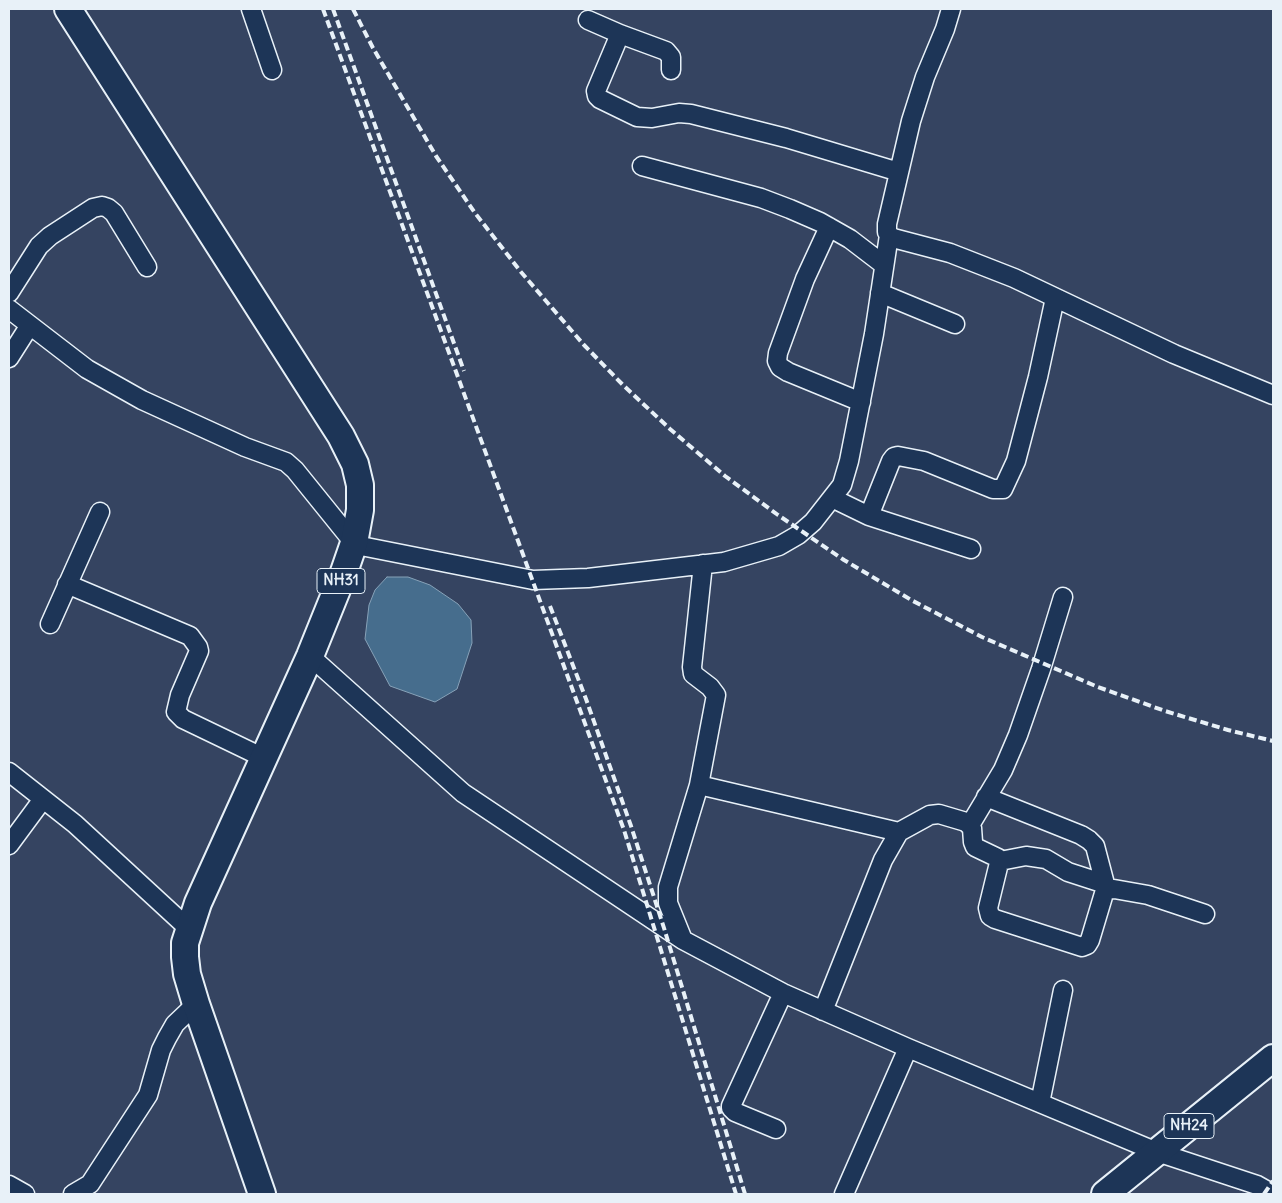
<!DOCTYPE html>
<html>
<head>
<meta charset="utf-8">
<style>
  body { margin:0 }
  #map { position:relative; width:1282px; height:1203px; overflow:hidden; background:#354461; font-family:Delius,sans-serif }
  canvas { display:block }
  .frame { position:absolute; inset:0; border:10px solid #e8f1f8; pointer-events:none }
</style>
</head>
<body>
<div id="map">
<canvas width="1282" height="1203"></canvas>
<div class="frame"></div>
</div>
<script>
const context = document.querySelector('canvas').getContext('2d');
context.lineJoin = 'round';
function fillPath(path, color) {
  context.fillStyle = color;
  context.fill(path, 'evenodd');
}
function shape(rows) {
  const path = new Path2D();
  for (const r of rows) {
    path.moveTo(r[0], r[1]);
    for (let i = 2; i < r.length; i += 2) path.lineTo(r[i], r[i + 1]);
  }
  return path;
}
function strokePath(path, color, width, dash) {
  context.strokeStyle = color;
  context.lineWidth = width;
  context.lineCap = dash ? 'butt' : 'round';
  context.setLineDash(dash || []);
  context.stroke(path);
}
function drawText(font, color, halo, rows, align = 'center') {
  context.font = font + ' Delius,sans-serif';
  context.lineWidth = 4;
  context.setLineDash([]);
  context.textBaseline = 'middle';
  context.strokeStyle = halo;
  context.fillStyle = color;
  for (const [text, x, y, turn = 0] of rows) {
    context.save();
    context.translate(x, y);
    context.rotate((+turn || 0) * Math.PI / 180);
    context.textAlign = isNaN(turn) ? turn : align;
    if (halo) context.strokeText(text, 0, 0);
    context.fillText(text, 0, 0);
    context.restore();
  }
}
const water = shape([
  [387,577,408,577,430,585,458,604,471,620,472,643,457,689,435,702,390,686,365,639,369,605,375,590,387,577]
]);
const minor = shape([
  [251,9,272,70],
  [951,9,945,29,925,77,911,121,887,224,887,232,889,235,893,238,950,253,1014,278,1174,354,1273,395],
  [588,20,620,34,596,91,597,96,600,99,637,117,652,118,679,113,691,114,786,138,899,172],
  [620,34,666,51,671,57,671,70],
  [642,166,761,198,790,209,820,222,850,239,884,265],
  [829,227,805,279,778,353,777,361,780,367,788,372,861,402],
  [9,293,39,246,50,236,93,208,102,206,108,208,114,213,147,267],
  [880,293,955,324],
  [9,309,87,369,142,400,245,447,286,462,295,470,354,543,361,546,533,580,588,578,724,562,779,546,798,535,813,522,842,485,849,461,874,334,889,235],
  [9,358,30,325],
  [832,498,869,516,971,549],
  [869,516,891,461,894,457,898,456,924,461,993,489,1003,489,1016,461,1038,377,1055,298],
  [67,584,190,636,198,647,199,651,180,695,176,712,183,719,264,758],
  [50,624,100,512],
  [310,656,463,793,683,940,783,993,908,1048,1157,1152,1257,1185,1273,1194],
  [9,772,75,824,189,929],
  [699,785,716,695,710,687,693,674,692,667,703,564],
  [986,797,1081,835,1089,840,1095,846,1105,884,1105,890],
  [970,825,1003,770,1018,735,1041,669,1063,597],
  [9,845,43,799],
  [1000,861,1026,856,1046,859,1068,872,1105,884],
  [683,940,668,903,668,887,699,785,899,832],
  [823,1011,883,860,899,832,930,815,939,814,966,822,972,828,973,842,975,847,998,858,999,863,988,908,990,916,995,919,1082,947,1087,945,1090,940,1105,890,1114,889,1148,895,1205,914],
  [1040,1103,1063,990],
  [776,1129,735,1112,731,1108,731,1106,783,993],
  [9,1185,25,1194],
  [73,1194,90,1184,148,1095,161,1050,167,1038,175,1024,196,1004],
  [844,1194,908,1048]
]);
const highway = shape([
  [68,9,341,436,355,464,360,485,360,510,354,543,344,572,310,656,198,903,185,943,185,957,187,974,196,1004,262,1194],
  [1105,1194,1273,1058]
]);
const rail = shape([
  [323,9,624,830,736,1194],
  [333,9,464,371],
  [353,9,373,48,436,156,475,213,521,272,584,345,623,385,670,429,725,476,778,515,844,560,913,601,982,637,1098,687,1165,711,1228,730,1273,741],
  [550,606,586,699,631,826,664,928,745,1194],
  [1264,1194,1273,1181]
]);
const shields = [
  [341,581,48],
  [1189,1126,50]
];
const shieldNames = [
  ["NH31",341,581],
  ["NH24",1189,1126]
];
fillPath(water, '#466d8d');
strokePath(water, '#87a2b8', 1);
strokePath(minor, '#e8f1f8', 21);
strokePath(highway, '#e8f1f8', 30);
strokePath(minor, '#1d3557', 18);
strokePath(highway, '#1d3557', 26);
strokePath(rail, '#e8f1f8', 4, [8, 4]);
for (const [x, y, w] of shields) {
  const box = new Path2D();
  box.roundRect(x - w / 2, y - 12.5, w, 25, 4);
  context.fillStyle = '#1d3557';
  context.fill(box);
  strokePath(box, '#e8f1f8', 1);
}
drawText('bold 15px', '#e8f1f8', null, shieldNames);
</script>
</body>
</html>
